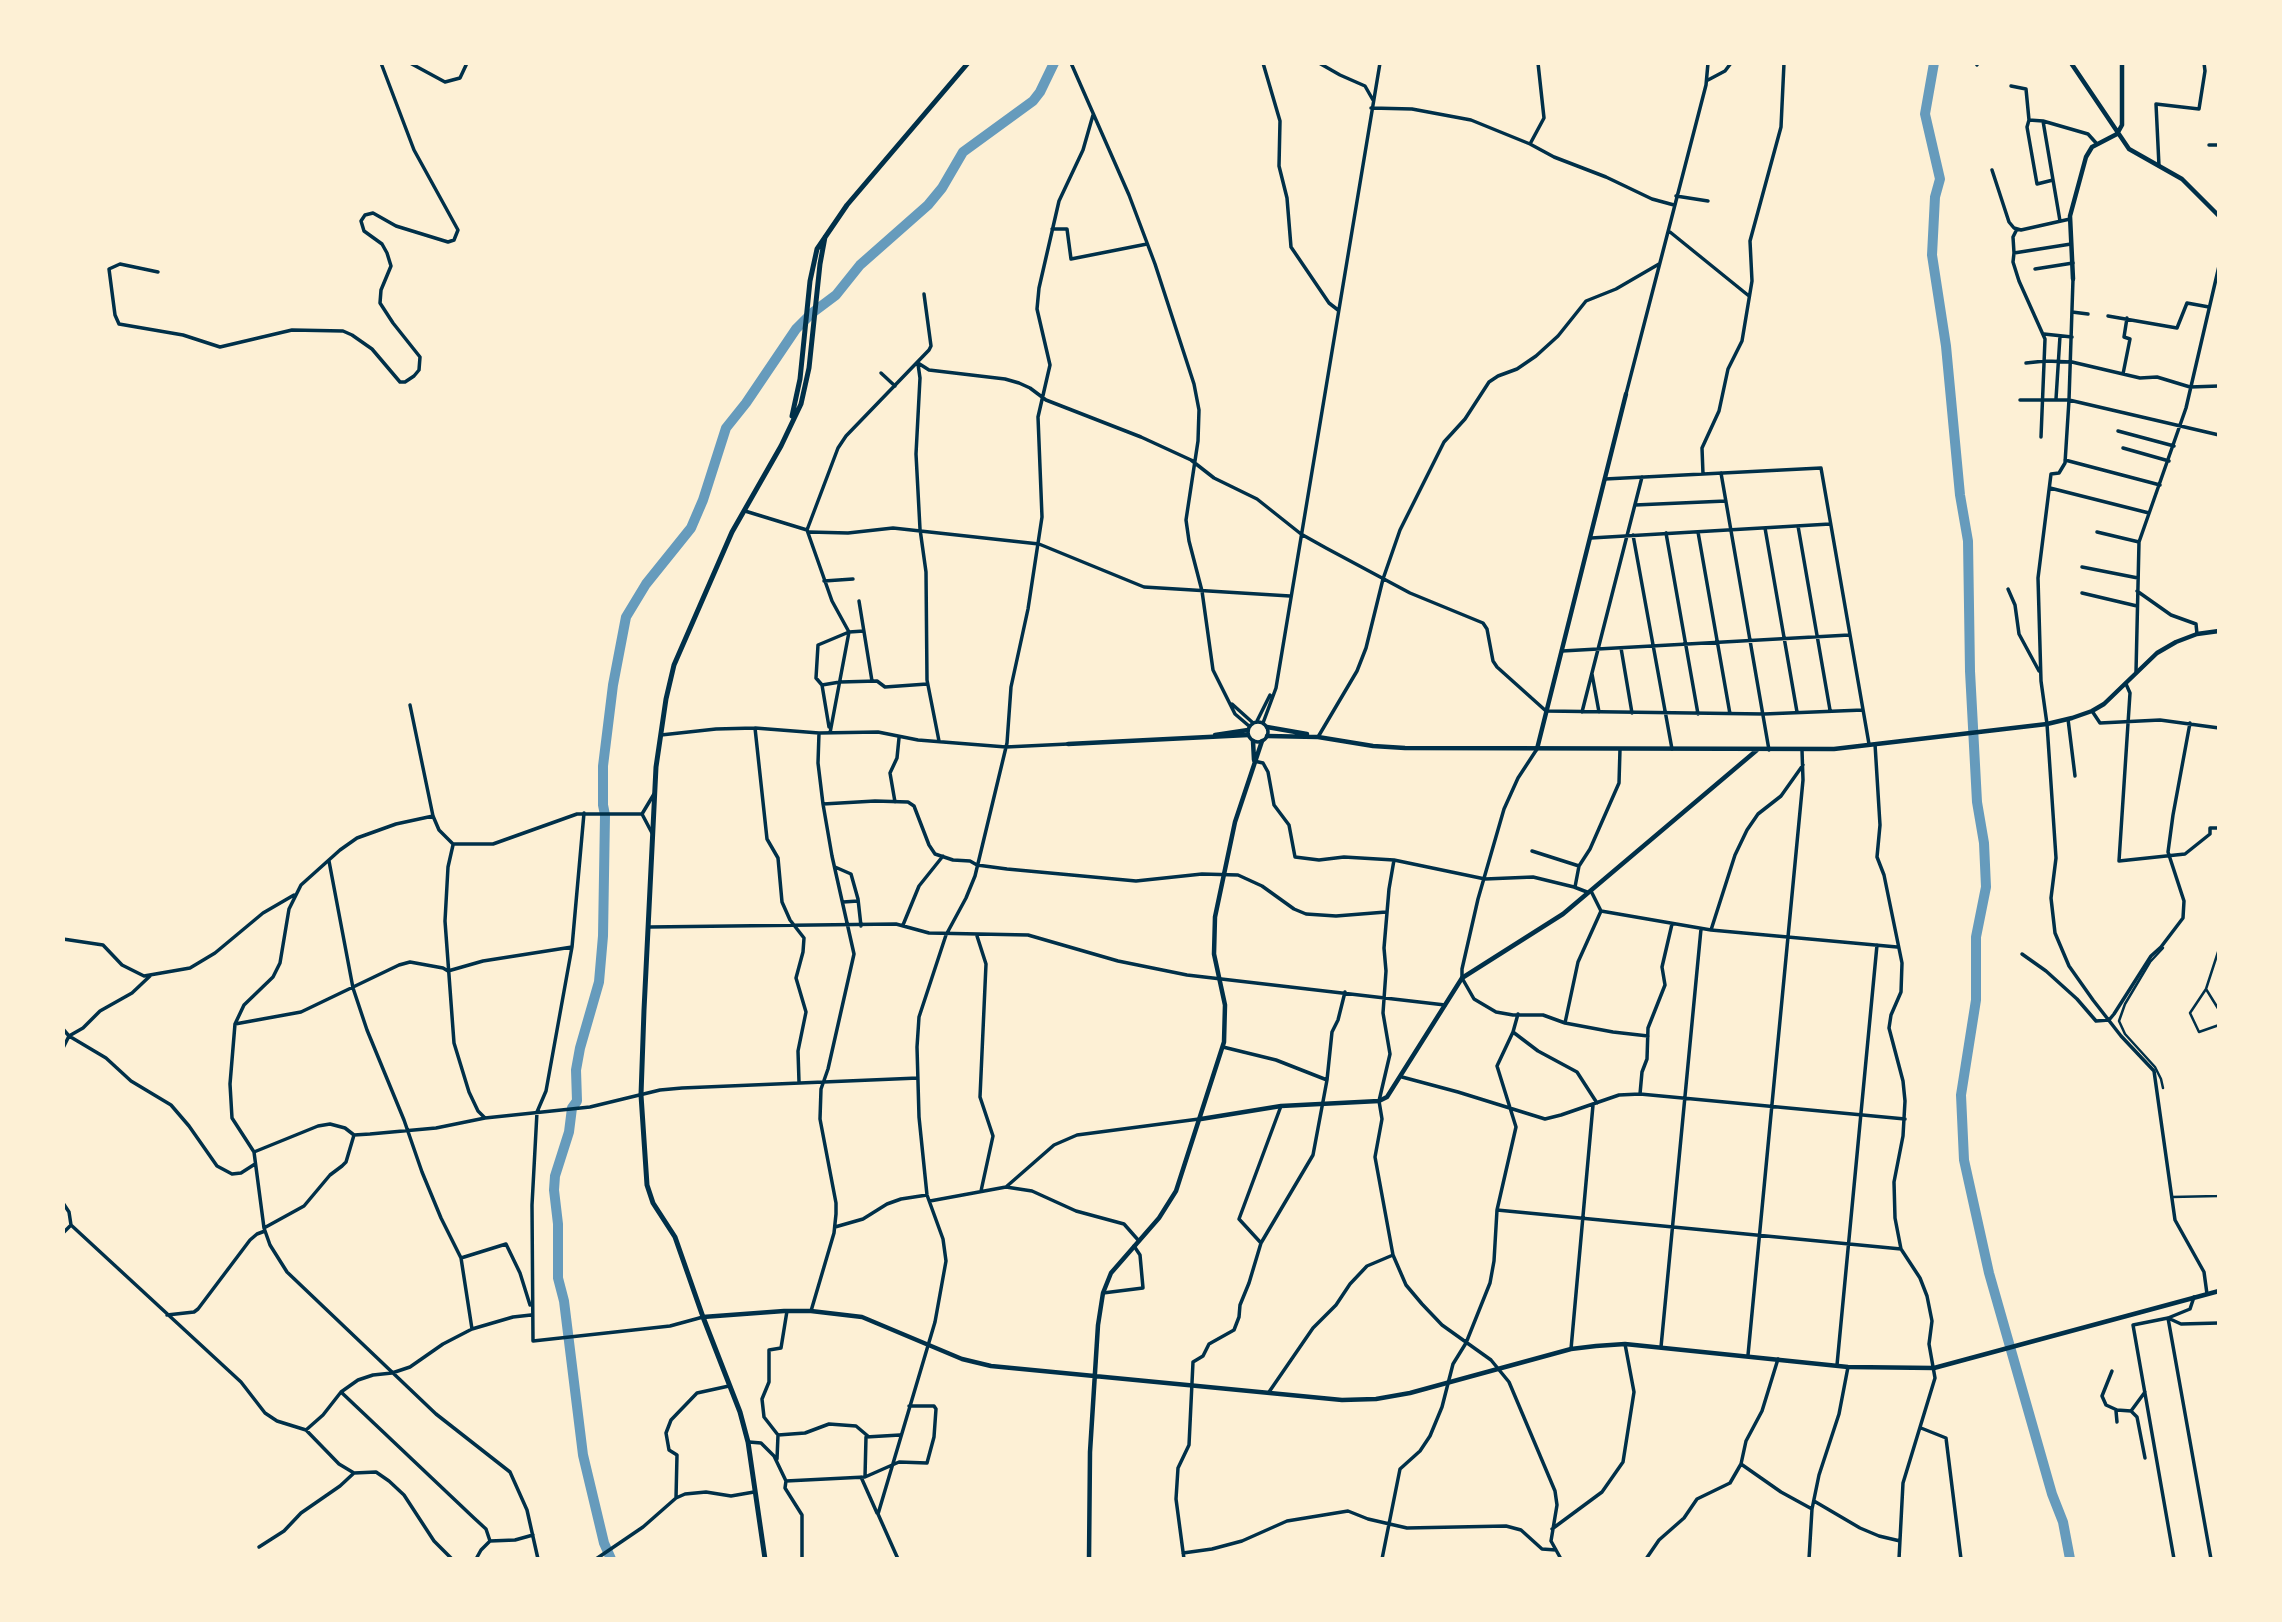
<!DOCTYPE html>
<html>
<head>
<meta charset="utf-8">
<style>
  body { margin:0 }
  #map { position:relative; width:2282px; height:1622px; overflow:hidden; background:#fdf0d5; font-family:"Fira Sans Condensed",sans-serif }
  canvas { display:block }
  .frame { position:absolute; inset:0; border:65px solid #fdf0d5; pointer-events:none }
</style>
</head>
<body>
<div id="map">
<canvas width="2282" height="1622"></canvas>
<div class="frame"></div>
</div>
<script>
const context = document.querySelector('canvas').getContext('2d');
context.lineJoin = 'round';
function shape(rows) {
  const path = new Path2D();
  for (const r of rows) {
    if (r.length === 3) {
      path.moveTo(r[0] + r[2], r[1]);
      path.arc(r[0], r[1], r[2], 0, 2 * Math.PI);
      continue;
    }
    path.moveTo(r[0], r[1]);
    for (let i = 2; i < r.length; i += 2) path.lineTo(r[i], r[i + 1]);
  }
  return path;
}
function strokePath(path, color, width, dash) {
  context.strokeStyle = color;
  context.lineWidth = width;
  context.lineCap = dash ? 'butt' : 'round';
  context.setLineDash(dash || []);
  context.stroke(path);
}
const river = shape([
  [1934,63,1925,114,1940,179,1935,197,1932,255,1946,346,1960,495,1968,541,1970,671,1977,802,1984,843,1986,887,1976,937,1976,1000,1961,1095,1964,1160,1989,1273,2052,1494,2063,1522,2070,1559],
  [611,1559,604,1543,583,1455,564,1301,558,1278,558,1224,554,1190,555,1176,569,1132,572,1108,577,1101,576,1070,580,1048,599,982,603,936,605,815,603,805,603,766,613,685,626,617,646,584,691,528,703,500,726,428,746,403,796,329,812,313,836,295,860,265,928,205,942,188,963,152,1033,101,1040,92,1054,63]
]);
const pedestrian = shape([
  [2163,948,2150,962,2125,1004,2119,1021,2125,1034,2155,1067,2161,1079,2163,1088],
  [2206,989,2219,949],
  [2219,1010,2206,989,2190,1013,2199,1032,2219,1025],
  [2172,1197,2218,1196,2219,1189]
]);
const minor = shape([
  [410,63,445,82,460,78,467,63],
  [1071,63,1129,195,1155,264,1194,384,1199,410,1198,441,1186,520,1189,541,1202,591,1213,670,1235,714,1249,726],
  [1263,63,1280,121,1279,166,1287,198,1291,247,1329,303,1338,310],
  [1319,63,1340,75,1365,86,1373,100],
  [1976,63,1977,65],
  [1708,80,1725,71,1731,63],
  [2011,86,2026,89,2029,120,2043,121,2088,134,2097,144],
  [1371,108,1412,109,1471,120,1530,144,1554,157,1606,177,1652,199,1674,205],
  [2029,120,2027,127,2037,184,2053,180],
  [2043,121,2060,221],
  [1530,144,1544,118,1538,63],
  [2209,145,2219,145],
  [2159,166,2156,104,2199,109,2205,71,2204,63],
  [1992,170,2009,222,2014,228,2021,230,2070,219],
  [1676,196,1708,201],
  [1052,229,1067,229,1071,259,1147,244],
  [1670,232,1749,296],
  [2014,253,2013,237,2017,229],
  [2035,269,2073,263],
  [158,272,120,264,109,269,115,315,119,324,183,335,220,347,292,330,343,331,352,335,372,349,400,382,405,382,414,376,419,370,420,357,393,323,380,303,381,290,391,266,387,253,382,244,364,231,361,221,365,215,373,213,396,226,448,242,454,240,458,230,414,150,381,63],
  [2072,312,2088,314],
  [2108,316,2177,328,2187,303,2209,307],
  [2044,334,2072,337],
  [918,363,929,370,1005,379,1019,383,1030,388,1046,400,1141,437,1191,460,1214,478,1257,499,1301,534,1326,548,1410,593,1483,623,1487,629,1493,661,1497,667,1546,711,1764,714,1863,710],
  [2026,363,2045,361,2072,362,2140,378,2157,377,2190,387,2219,386],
  [918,364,920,378,916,454,920,529,926,572,927,680,939,741],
  [881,373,895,386],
  [2123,374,2130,339,2124,337,2127,318],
  [1626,394,1706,85,1708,63],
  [2056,399,2060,336],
  [2020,400,2069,400,2073,279],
  [2118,431,2174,446],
  [2041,437,2045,339,2019,281,2013,262,2014,253,2071,244],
  [2123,448,2169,461],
  [2065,460,2160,485],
  [1721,473,1769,750],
  [1703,474,1702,448,1719,411,1728,369,1742,341,1752,281,1750,241,1781,127,1784,63],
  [1605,479,1821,468,1869,744],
  [2050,488,2149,513],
  [1635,505,1726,501],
  [745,511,807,530,832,601,849,632,830,733],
  [1798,526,1830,710],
  [1765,528,1797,712],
  [807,530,838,448,846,436,929,350,931,346,924,294],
  [809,532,848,533,893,528,1039,544,1144,587,1290,596],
  [1698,532,1730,714],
  [2097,532,2139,542],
  [1666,533,1698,714],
  [1633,535,1672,749],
  [1591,538,1830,524],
  [2082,567,2138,578],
  [824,581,853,579],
  [2008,589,2015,605,2019,634,2039,671],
  [2137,591,2171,615,2196,624,2197,634],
  [2082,593,2137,606],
  [859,601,872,681],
  [1621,648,1632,713],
  [1562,651,1849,635],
  [2136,672,2139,542,2186,408,2219,266],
  [1592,674,1599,712],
  [2126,684,2130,693,2119,861,2185,854,2210,834,2210,828,2219,828],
  [822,685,816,678,818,645,849,632,864,631],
  [1232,704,1252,722],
  [410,705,433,816,439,830,453,844,493,844,577,814,642,814,654,794],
  [2092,711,2100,723,2160,720,2219,728],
  [1582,712,1642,477],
  [2068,719,2075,776],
  [1257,721,1270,695],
  [1258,732,10],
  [1263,723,1276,688,1380,63],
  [829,727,822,685,840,682,877,681,885,687,927,684],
  [755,728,767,839,778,858,782,902,790,920,804,938,803,952,796,978,806,1012,798,1051,799,1082],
  [661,735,716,729,755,728,819,733,878,732,918,740,1006,747,1068,744],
  [1318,737,1357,671,1366,648,1383,579,1400,530,1444,442,1465,419,1489,382,1498,376,1517,369,1536,356,1558,336,1586,301,1616,289,1659,264],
  [1875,744,1880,825,1877,857,1884,875,1902,963,1901,992,1891,1015,1889,1028,1903,1081,1905,1101,1903,1136,1894,1182,1895,1218,1901,1249,1920,1278,1927,1296,1932,1321,1929,1344,1935,1378,1903,1483,1899,1559],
  [1537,749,1518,778,1504,809,1478,899,1462,969,1462,978,1474,999,1496,1012,1513,1015,1543,1015,1565,1023,1578,962,1601,911,1591,891],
  [1254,761,1263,763,1268,772,1274,805,1289,825,1295,857,1319,860,1344,857,1394,860,1485,879,1533,877,1574,887,1587,892],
  [895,802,890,773,897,758,899,738],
  [823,804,875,801,908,802,914,806,929,845,935,854,953,860,970,861,977,865,1007,869,1136,881,1202,874,1238,875,1262,886,1294,909,1306,914,1336,916,1386,912],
  [584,813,572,947,546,1091,537,1112,532,1205,533,1341,670,1326,703,1317],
  [642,814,652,833],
  [433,816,396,824,357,838,340,850,301,885,289,909,280,963,273,977,244,1005,235,1024,230,1084,232,1118,254,1152,264,1228,270,1245,287,1272,436,1414,510,1472,527,1510,538,1559],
  [453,845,448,867,445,921,454,1043,469,1092,478,1111,485,1118],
  [1532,851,1579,866],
  [1394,860,1389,889,1384,948,1386,971,1383,1013,1390,1054,1379,1101,1382,1119,1375,1157,1393,1255,1406,1285,1422,1304,1442,1325,1491,1360,1509,1382,1555,1491,1557,1505,1551,1541,1561,1559],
  [329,861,353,988,367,1030,404,1120,422,1172,441,1218,461,1258,472,1329],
  [835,867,851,874,858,899,861,926],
  [1575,887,1579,866,1590,849,1619,783,1620,749],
  [843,902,858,901],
  [1601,911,1711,930,1897,947],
  [903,925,919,886,943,856],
  [649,927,896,924,929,933,1028,935,1118,961,1187,975,1445,1005],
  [1711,930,1735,855,1747,830,1758,814,1781,796,1803,765],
  [977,936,986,964,980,1097,993,1136,981,1191],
  [63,939,103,945,122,965,144,976,190,968,215,953,263,913,294,895],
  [2022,954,2046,971,2077,999,2096,1021,2109,1020,2114,1014,2151,956,2161,947,2183,918,2184,901,2168,852,2173,815,2190,723],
  [1565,1023,1613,1032,1648,1036],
  [235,1024,301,1012,399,965,410,962,443,968,448,971,483,961,572,947],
  [63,1029,69,1036,106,1058,131,1081,171,1105,189,1126,217,1166,232,1174,241,1173,255,1164],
  [1513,1032,1538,1051,1577,1072,1597,1103],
  [1223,1047,1276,1060,1327,1080],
  [63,1048,69,1036,83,1028,100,1011,132,993,150,976],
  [1402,1077,1458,1092,1545,1119,1561,1115,1619,1095,1640,1094,1905,1119],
  [1640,1094,1642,1072,1647,1059,1648,1028,1665,985,1662,967,1672,924],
  [254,1152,318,1126,330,1124,345,1128,354,1135,370,1134,436,1128,485,1118,590,1107,660,1090,682,1088,918,1078],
  [1006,1187,1054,1145,1077,1135,1199,1119],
  [930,1201,1006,1187,1032,1191,1076,1211,1124,1224,1139,1241],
  [63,1203,69,1212,71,1225,241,1382,265,1413,277,1421,306,1430,339,1464,354,1473,376,1472,389,1481,404,1495,434,1541,452,1559],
  [1497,1210,1901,1249],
  [835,1227,863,1219,887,1204,901,1199,927,1195],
  [264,1228,304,1206,330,1175,342,1166,346,1162,354,1135],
  [63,1233,71,1225],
  [1261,1243,1313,1155,1327,1080,1332,1032,1338,1020,1345,992],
  [461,1258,506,1244,520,1273,530,1305],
  [1103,1293,1143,1288,1140,1255,1134,1246],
  [2207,1294,2204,1272,2175,1220,2154,1071,2121,1036,2093,1000,2069,966,2055,933,2051,898,2056,858,2047,724,2041,681,2038,578,2051,474,2059,473,2065,463,2069,400,2219,435],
  [811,1311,834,1233,836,1214,836,1203,820,1119,821,1089,828,1069,854,954,832,856,823,804,818,763,819,733],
  [167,1315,194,1312,198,1309,250,1240,257,1234,265,1231],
  [2168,1318,2211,1559],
  [2168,1318,2181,1324,2219,1323],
  [1661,1347,1701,929],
  [1571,1349,1593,1105],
  [1748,1355,1803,780,1802,750],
  [1837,1365,1877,945],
  [2112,1371,2102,1396,2106,1405,2117,1410,2131,1411,2145,1392],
  [341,1392,474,1518,486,1529,490,1541],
  [1269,1392,1313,1328,1336,1305,1350,1284,1367,1266,1393,1255],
  [2116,1411,2117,1422],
  [2131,1411,2137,1417,2145,1458],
  [1921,1428,1946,1438,1961,1559],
  [306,1430,323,1415,341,1392,358,1380,373,1375,392,1373,410,1367,443,1344,472,1329,513,1317,531,1315],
  [778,1435,764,1417,762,1399,769,1382,769,1350,781,1348,787,1311],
  [749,1442,761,1443,774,1456,786,1481,785,1488,802,1515,802,1559],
  [777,1459,778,1435,805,1433,829,1424,856,1426,869,1437],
  [1741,1464,1781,1492,1812,1509],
  [861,1477,877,1513],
  [865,1477,866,1437,900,1435],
  [786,1481,865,1477,899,1462,927,1463,934,1437,936,1409,934,1406,909,1406],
  [676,1498,677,1455,669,1450,666,1433,671,1420,697,1393,729,1386],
  [1814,1501,1860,1528,1879,1536,1900,1541],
  [1552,1529,1602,1492,1623,1462,1634,1392,1625,1344],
  [259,1547,284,1531,301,1513,340,1486,354,1473],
  [1183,1553,1212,1549,1242,1541,1287,1521,1348,1511,1368,1519,1407,1528,1506,1526,1521,1530,1542,1549,1556,1550],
  [476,1559,481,1550,490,1541,515,1540,533,1535],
  [596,1559,643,1527,676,1498,685,1494,706,1492,731,1496,754,1492],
  [898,1559,878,1514,935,1322,946,1261,943,1239,927,1195,919,1117,917,1047,919,1017,946,935,966,898,975,876,1007,743,1011,687,1028,609,1042,517,1038,417,1050,365,1037,309,1039,288,1059,201,1083,150,1093,115],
  [1184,1559,1176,1499,1178,1468,1189,1445,1193,1362,1203,1356,1209,1344,1234,1330,1239,1317,1240,1305,1249,1283,1261,1243,1239,1219,1281,1106],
  [1382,1559,1400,1469,1420,1451,1430,1436,1442,1407,1453,1364,1466,1343,1490,1283,1494,1261,1497,1210,1516,1127,1497,1066,1513,1032,1518,1014],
  [1646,1559,1659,1540,1684,1518,1697,1499,1730,1483,1741,1464,1746,1441,1762,1411,1778,1359],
  [1809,1559,1812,1509,1819,1475,1839,1414,1848,1367],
  [2174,1559,2133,1325,2168,1318,2190,1309,2194,1297]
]);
const tertiary = shape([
  [2071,63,2129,149,2182,179,2219,216],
  [2073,279,2070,216,2086,157,2092,147,2117,134,2122,125,2122,63],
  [1267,727,1307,734],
  [1215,735,1248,730],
  [1267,736,1318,737,1373,746,1405,748,1834,749,2047,724,2072,718,2092,711,2104,704,2157,653,2176,642,2197,634,2219,631],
  [1253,741,1254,760],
  [1068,744,1248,735],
  [1537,749,1626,394],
  [1201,1119,1281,1106,1379,1101,1387,1097,1462,978,1563,914,1757,750],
  [703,1317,784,1311,811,1311,862,1317,962,1359,991,1366,1342,1400,1376,1399,1410,1393,1571,1349,1596,1346,1625,1344,1848,1367,1934,1368,2219,1291],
  [1089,1559,1090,1452,1098,1325,1103,1293,1111,1273,1159,1218,1176,1191,1224,1042,1225,1005,1214,954,1215,917,1235,822,1262,741]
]);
const primary = shape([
  [792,416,800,379,810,281,817,249,847,205,968,63],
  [765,1559,748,1442,740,1412,703,1317,675,1237,653,1203,647,1185,641,1095,644,1010,656,767,666,699,674,665,732,532,781,446,801,404,809,368,820,264,825,237]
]);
strokePath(river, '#669bbc', 10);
strokePath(pedestrian, '#003049', 2.5);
strokePath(minor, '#003049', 3.5);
strokePath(tertiary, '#003049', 4.5);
strokePath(primary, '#003049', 5);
</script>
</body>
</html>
